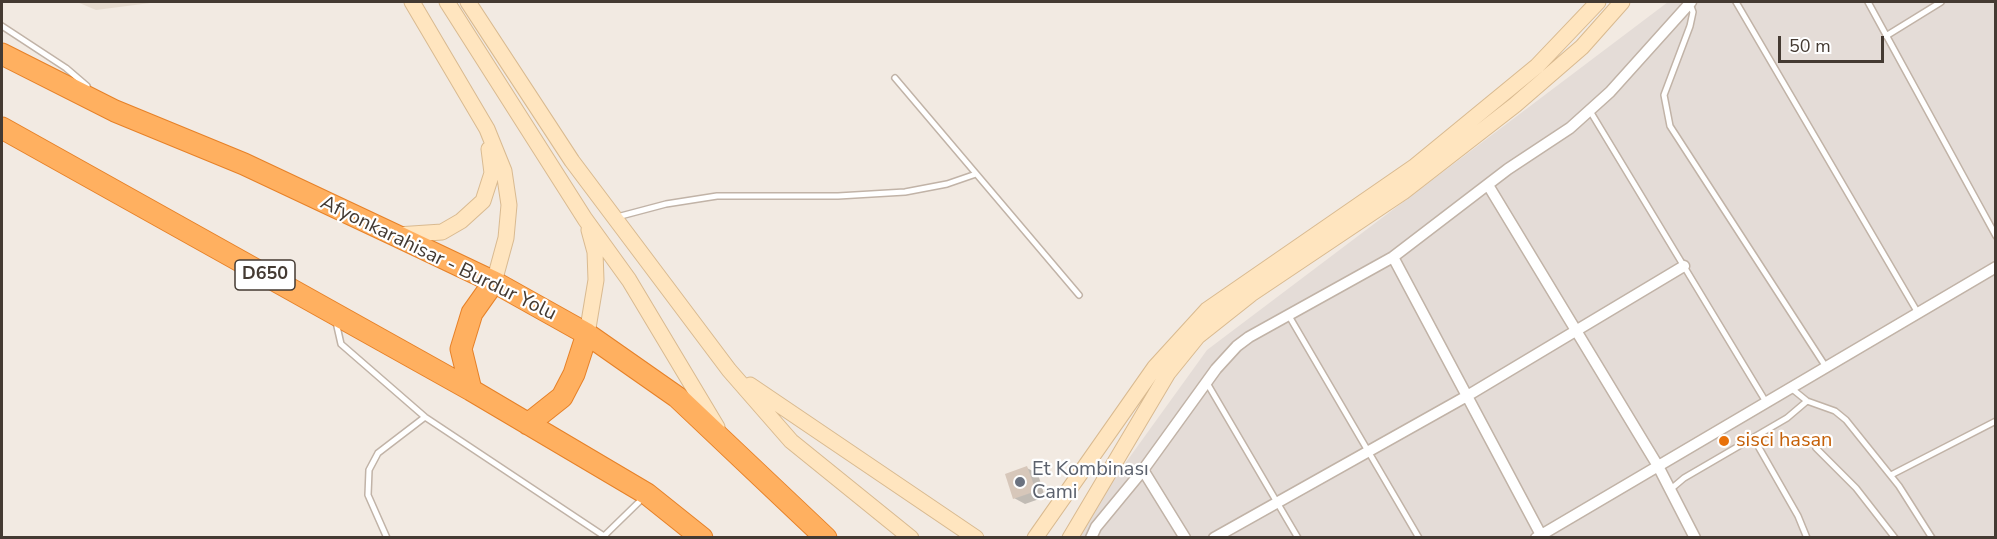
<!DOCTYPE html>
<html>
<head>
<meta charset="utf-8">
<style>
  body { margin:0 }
  #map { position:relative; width:1997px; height:539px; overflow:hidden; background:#f2eae2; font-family:"Nunito Sans",sans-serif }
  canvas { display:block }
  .frame { position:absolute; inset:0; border:3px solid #443a32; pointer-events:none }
  .scale { position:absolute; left:1778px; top:36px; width:106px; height:27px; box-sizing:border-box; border:3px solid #443a32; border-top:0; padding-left:8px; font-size:18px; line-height:21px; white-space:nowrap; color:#443a32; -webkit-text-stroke:4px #fff; paint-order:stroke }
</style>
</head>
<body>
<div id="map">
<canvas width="1997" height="539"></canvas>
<div class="frame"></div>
<div class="scale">50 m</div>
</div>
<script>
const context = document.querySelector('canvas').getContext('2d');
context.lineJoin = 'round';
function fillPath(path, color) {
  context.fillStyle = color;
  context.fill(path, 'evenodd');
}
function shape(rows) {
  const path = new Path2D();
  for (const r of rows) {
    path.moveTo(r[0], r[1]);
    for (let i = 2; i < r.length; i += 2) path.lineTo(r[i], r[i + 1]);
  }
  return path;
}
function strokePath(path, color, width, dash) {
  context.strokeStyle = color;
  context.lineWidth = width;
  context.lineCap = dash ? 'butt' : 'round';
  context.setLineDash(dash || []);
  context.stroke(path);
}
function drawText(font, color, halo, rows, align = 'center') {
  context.font = font + ' "Nunito Sans",sans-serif';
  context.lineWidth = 4.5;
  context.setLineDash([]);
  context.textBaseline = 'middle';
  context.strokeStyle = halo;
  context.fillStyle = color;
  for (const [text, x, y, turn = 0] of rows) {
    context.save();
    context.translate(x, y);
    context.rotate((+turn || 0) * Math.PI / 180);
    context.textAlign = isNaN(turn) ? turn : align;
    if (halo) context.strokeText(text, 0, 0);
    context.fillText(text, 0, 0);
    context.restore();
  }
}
const residential = shape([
  [77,2,158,2,96,10]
]);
const industrial = shape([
  [1668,2,1995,2,1995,537,1079,538,1080,526,1207,350]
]);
const shadow = shape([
  [1027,468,1038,474,1045,497,1025,504,1014,498]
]);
const building = shape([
  [1027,466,1036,491,1013,499,1005,474]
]);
const lane = shape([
  [1736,2,1918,313],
  [1868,2,1996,236],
  [1690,4,1693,12,1690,26,1664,95,1670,126,1826,367],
  [2,26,66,68,87,86],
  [1886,36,1941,2],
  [895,78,1079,295],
  [1590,111,1766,402],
  [617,217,666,204,717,196,838,196,905,192,947,184,976,174],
  [1289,316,1419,538],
  [336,322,341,344,425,417,607,538],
  [1207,383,1298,538],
  [1791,388,1807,401,1835,411,1846,420,1899,486,1932,538],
  [1754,439,1798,516,1807,538],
  [1816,448,1856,488,1895,538],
  [1891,475,1996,421],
  [1671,489,1684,478,1787,418,1807,401],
  [604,536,643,498],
  [387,538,368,495,369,470,378,453,425,417]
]);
const street = shape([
  [1488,185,1658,466,1695,538],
  [1393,257,1541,535],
  [1143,470,1185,538],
  [1091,538,1096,527,1143,470,1216,369,1237,346,1249,337,1393,257,1508,169,1570,128,1610,92,1691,2],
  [1214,538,1467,396,1684,266],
  [1536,538,1996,267]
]);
const secondary = shape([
  [412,2,487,129,504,171,509,205,506,238,494,282],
  [447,2,585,219,629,280,717,427],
  [468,2,572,161,729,370,791,441,911,538],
  [397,235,442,232,461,221,483,201,492,173,489,149],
  [587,334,596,280,595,252,589,230],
  [750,385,976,538],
  [1035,538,1155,367,1207,310,1414,167,1537,66,1598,2],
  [1070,538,1168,373,1198,336,1251,294,1403,192,1515,105,1582,47,1622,2]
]);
const highway = shape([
  [2,54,115,111,244,164,395,235,494,282,587,334,677,397,826,538],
  [2,128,471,390,647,494,702,538],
  [471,390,461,349,472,313,494,282],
  [528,424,562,397,574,374,587,334]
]);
const markers = [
  [1724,441,6,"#e8710a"],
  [1020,482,6,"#6b7280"]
];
const shields = [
  [265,275,60]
];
const shieldNames = [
  ["D650",265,275]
];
const streetNames = [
  ["Afyonkarahisar - Burdur Yolu",438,259,26]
];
const foodNames = [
  ["sisci hasan",1736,441]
];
const worshipNames = [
  ["Et Kombinası",1032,470],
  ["Cami",1032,493]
];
fillPath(residential, '#e6dbcf');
fillPath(industrial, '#e4dcd7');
fillPath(shadow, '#0003');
fillPath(building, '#d7c7ba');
strokePath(lane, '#c1b3a7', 8);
strokePath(street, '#c1b3a7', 13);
strokePath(secondary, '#d9ba90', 17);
strokePath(highway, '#e68128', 23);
strokePath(lane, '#fff', 5);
strokePath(street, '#fff', 10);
strokePath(secondary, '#ffe5bf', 15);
strokePath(highway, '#ffb060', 21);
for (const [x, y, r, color] of markers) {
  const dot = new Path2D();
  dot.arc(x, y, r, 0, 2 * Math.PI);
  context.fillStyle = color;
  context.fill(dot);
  strokePath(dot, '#fff', 2);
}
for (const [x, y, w] of shields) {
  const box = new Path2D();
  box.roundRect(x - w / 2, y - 15, w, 30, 4.5);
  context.fillStyle = '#fff';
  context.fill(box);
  strokePath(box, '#443a32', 1.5);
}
drawText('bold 18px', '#443a32', null, shieldNames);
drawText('20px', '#443a32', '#fff', streetNames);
drawText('20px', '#c56008', '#fff', foodNames, 'left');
drawText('20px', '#5b616d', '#fff', worshipNames, 'left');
</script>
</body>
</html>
